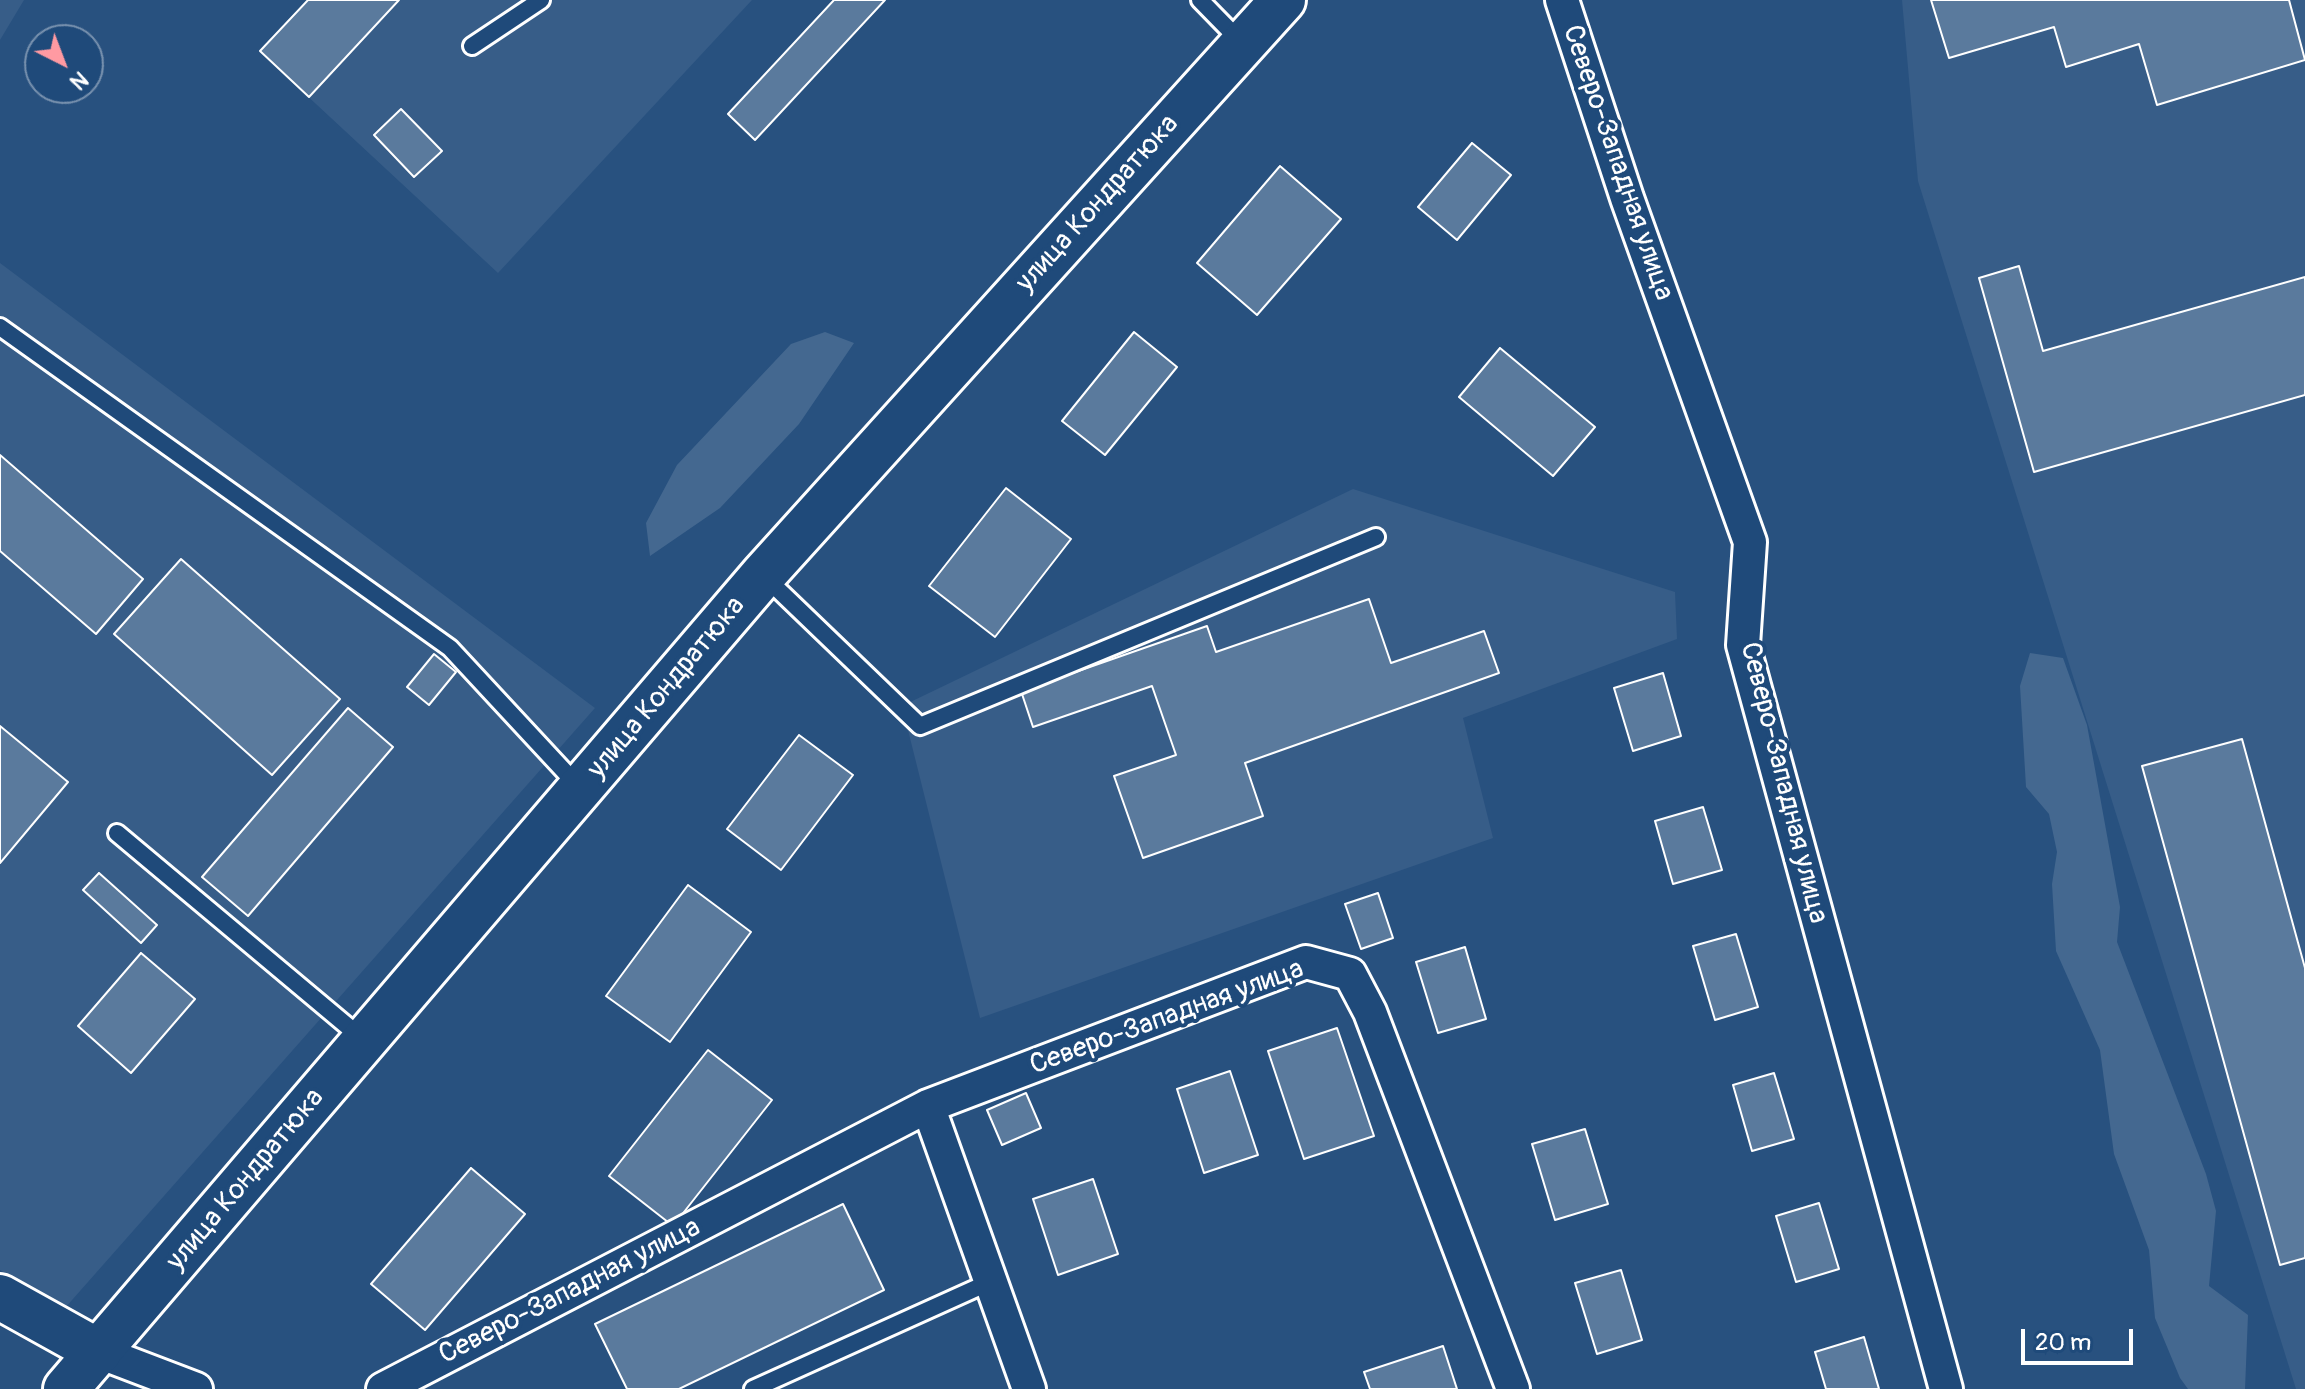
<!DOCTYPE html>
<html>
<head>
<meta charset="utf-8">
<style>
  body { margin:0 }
  #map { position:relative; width:2305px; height:1389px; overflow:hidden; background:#28517f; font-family:Pangolin,sans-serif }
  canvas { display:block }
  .north { position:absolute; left:24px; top:24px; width:80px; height:80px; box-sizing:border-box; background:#1f4a7a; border:2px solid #7992af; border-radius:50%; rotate:138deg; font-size:22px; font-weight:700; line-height:32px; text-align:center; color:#fff }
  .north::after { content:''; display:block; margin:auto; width:28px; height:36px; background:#ff9aa2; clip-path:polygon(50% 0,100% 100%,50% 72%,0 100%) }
  .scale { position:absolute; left:2021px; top:1329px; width:112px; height:36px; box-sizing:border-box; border:4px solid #fff; border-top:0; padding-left:10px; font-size:24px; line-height:28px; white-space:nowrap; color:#fff; -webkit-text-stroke:6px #1f4a7a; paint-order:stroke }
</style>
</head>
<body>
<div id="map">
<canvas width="2305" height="1389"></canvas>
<div class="north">N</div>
<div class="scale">20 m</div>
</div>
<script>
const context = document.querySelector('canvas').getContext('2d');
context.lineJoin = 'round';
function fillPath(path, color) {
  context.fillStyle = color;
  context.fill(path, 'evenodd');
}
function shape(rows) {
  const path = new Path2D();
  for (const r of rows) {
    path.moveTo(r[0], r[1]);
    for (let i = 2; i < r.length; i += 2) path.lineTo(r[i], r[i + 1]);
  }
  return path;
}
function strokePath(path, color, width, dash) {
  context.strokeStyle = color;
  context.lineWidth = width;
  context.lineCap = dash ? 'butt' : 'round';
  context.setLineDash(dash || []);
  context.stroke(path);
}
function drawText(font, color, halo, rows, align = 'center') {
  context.font = font + ' Pangolin,sans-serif';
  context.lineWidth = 8;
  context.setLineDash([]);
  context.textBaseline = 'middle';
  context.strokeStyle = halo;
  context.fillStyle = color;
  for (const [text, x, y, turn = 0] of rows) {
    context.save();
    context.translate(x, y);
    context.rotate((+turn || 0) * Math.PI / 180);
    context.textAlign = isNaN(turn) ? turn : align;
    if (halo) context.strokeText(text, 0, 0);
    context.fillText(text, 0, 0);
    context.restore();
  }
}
const built = shape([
  [0,0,24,0,0,40],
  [308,0,752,0,498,273,260,52],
  [1902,0,2305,0,2305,1389,2296,1389,1918,181],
  [0,263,595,708,65,1308,0,1270],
  [1353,489,1675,592,1677,639,1463,718,1493,838,980,1018,902,706]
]);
const green = shape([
  [825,332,854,343,799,424,720,508,650,556,646,523,677,465,791,344],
  [2030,653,2063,658,2087,725,2120,907,2117,942,2206,1174,2216,1211,2209,1286,2248,1315,2245,1389,2188,1389,2180,1378,2155,1318,2149,1250,2114,1154,2100,1050,2056,951,2052,884,2057,852,2049,814,2026,787,2020,686]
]);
const building = shape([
  [308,0,399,0,309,97,260,51,308,0],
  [834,0,885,0,755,140,728,114,834,0],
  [1931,0,2289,0,2305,60,2157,105,2139,44,2066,67,2054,27,1949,58,1931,0],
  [401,109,442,151,414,177,374,135,401,109],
  [1472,143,1511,175,1457,240,1418,207,1472,143],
  [1280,166,1341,219,1257,315,1197,263,1280,166],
  [2019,266,2043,351,2305,277,2305,395,2034,472,1979,278,2019,266],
  [1134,332,1177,367,1105,455,1062,421,1134,332],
  [1500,348,1595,427,1553,476,1459,397,1500,348],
  [0,455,143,579,96,634,0,551,0,455],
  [1006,488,1071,539,995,637,929,586,1006,488],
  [181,559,340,699,272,775,114,634,181,559],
  [1369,599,1391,663,1484,631,1499,673,1245,763,1263,816,1143,858,1114,776,1176,755,1152,686,1033,727,1021,691,1207,626,1216,652,1369,599],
  [434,654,456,672,429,705,407,687,434,654],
  [1663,673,1681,736,1633,751,1614,688,1663,673],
  [348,708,393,747,248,916,202,877,348,708],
  [0,726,68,782,0,863,0,726],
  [799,735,853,775,781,870,727,829,799,735],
  [2242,739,2305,968,2305,1258,2280,1265,2142,766,2242,739],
  [1703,807,1722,870,1673,884,1655,821,1703,807],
  [99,873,157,925,141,943,83,890,99,873],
  [688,885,751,932,670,1042,606,996,688,885],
  [1378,893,1393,938,1361,949,1345,904,1378,893],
  [1736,934,1758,1007,1715,1020,1693,946,1736,934],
  [1465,947,1486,1019,1438,1033,1416,962,1465,947],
  [141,953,195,999,131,1073,78,1026,141,953],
  [1337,1028,1374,1136,1304,1159,1268,1051,1337,1028],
  [708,1050,772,1100,673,1226,609,1176,708,1050],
  [1230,1071,1258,1155,1204,1173,1177,1089,1230,1071],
  [1774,1073,1794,1139,1752,1151,1733,1085,1774,1073],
  [1026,1093,1041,1128,1002,1145,987,1110,1026,1093],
  [1585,1129,1608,1204,1555,1220,1532,1144,1585,1129],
  [471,1168,525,1214,425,1330,371,1284,471,1168],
  [1093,1179,1118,1254,1058,1275,1033,1199,1093,1179],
  [1819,1203,1839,1269,1796,1282,1776,1216,1819,1203],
  [843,1204,884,1290,679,1389,627,1389,595,1324,843,1204],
  [1621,1270,1642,1340,1597,1354,1575,1283,1621,1270],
  [1864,1337,1879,1389,1826,1389,1815,1352,1864,1337],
  [1443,1346,1457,1389,1370,1389,1364,1372,1443,1346]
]);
const lane = shape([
  [1200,0,1242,43],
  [472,46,541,0],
  [0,327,450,648,579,787],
  [764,576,920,726,1376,537],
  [117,833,364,1040],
  [753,1389,992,1281]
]);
const street = shape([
  [1562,0,1627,198,1750,542,1743,645,1946,1389],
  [928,1106,1029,1389],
  [99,1352,196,1389],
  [383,1389,928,1106,1306,962,1350,974,1370,1012,1513,1389]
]);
const secondary = shape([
  [0,1297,99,1352],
  [66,1389,763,575,1283,0]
]);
const streetNames = [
  ["Северо-Западная улица",1617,163,71],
  ["улица Кондратюка",1098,204,-48],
  ["улица Кондратюка",667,688,-50],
  ["Северо-Западная улица",1783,783,76],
  ["Северо-Западная улица",1167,1018,-20],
  ["улица Кондратюка",246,1180,-50],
  ["Северо-Западная улица",570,1292,-27]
];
fillPath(built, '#375d88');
fillPath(green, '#446890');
fillPath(building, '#5a7a9d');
strokePath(building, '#fff', 2);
strokePath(lane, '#fff', 22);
strokePath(street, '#fff', 38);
strokePath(secondary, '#fff', 50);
strokePath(lane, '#1f4a7a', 16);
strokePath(street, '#1f4a7a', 32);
strokePath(secondary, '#1f4a7a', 44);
drawText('28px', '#fff', '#1f4a7a', streetNames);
</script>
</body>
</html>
